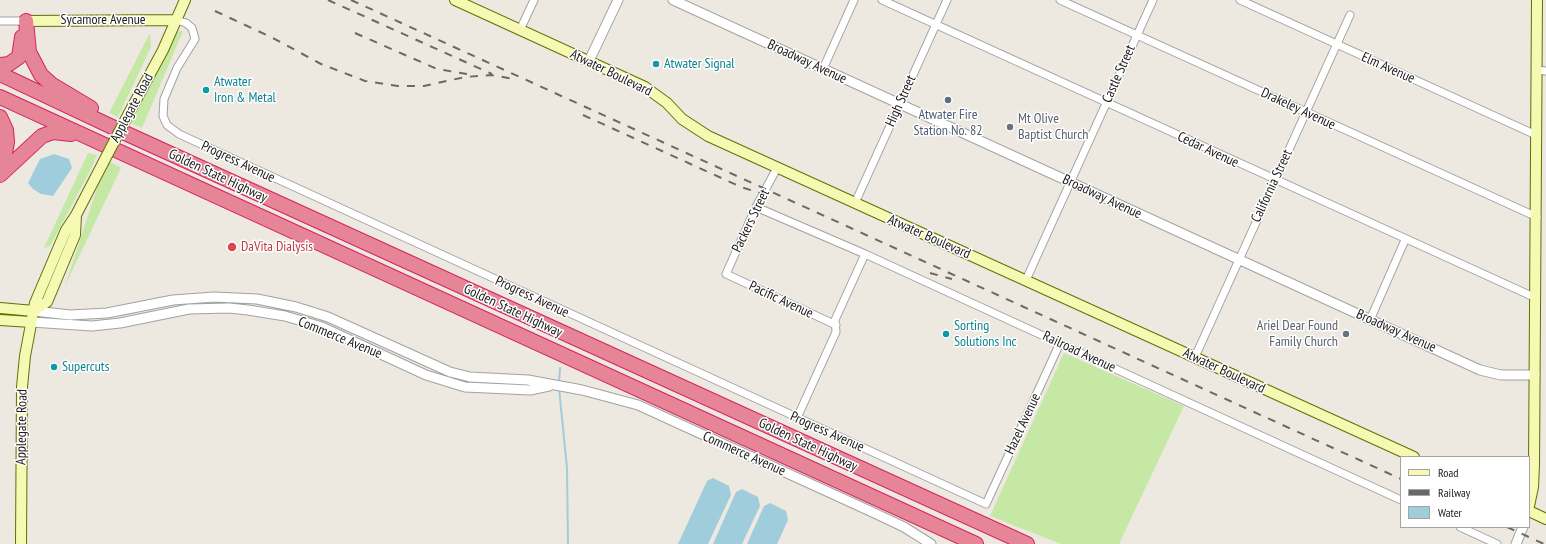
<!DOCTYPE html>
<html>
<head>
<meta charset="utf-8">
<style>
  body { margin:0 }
  #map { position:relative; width:1546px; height:544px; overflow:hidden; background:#ede8e0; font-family:"PT Sans Narrow",sans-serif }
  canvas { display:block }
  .legend { position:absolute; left:1400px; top:456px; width:130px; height:72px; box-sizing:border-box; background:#fff; border:1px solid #a4a4a4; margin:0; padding:5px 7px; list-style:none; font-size:12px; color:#1b1b1b }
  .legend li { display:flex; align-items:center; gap:8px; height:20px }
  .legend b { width:20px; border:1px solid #a4a4a4 }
</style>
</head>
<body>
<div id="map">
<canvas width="1546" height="544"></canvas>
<ul class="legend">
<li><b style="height:5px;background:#f5f9b1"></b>Road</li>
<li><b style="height:5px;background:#696969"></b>Railway</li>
<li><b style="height:11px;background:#9fcddb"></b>Water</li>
</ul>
</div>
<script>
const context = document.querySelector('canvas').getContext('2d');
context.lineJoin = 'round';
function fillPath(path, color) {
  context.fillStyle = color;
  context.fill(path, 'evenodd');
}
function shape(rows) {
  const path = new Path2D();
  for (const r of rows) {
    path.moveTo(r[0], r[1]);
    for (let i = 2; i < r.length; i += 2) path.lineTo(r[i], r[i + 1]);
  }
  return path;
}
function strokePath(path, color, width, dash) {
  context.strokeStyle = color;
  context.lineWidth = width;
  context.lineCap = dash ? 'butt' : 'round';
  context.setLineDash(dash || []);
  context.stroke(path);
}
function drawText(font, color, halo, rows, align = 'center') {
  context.font = font + ' "PT Sans Narrow",sans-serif';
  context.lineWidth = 3;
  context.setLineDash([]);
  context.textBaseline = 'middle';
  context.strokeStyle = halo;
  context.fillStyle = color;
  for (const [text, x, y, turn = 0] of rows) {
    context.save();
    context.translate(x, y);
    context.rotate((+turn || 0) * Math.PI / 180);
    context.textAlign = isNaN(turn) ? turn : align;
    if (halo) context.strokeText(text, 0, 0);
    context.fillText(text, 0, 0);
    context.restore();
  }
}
const grass = shape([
  [180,31,183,31,142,128,128,122,177,33],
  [150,33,151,47,118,117,109,113],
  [88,153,97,155,91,169,50,246,44,248],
  [109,161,121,168,65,286,100,179],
  [1064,353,1184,406,1119,544,1061,544,990,516]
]);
const water = shape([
  [54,154,69,159,72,168,53,196,41,194,33,189,28,183,40,159],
  [713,478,729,486,731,495,708,544,678,544,707,481],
  [742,489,758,497,760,506,742,544,713,544,736,492],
  [770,503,786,511,788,520,777,544,747,544,764,506]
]);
const stream = shape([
  [559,383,560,368],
  [559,388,567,468,568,544]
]);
const minor = shape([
  [882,0,1536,298],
  [1060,0,1537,217],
  [1240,0,1536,135],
  [176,20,186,23,192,28,195,39,177,68,164,99,163,116,167,125,179,134,986,504,1060,343],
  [0,21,26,21],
  [520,30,534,0],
  [823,69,854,0],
  [1537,70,1546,71],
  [777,168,756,207,726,274,836,325],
  [855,203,947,0],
  [756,207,865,254,1401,500],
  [1026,280,1153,0],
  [1370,320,1405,240],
  [1195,357,1350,15],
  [797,418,836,332,835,320,865,254],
  [1460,527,1497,544]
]);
const tertiary = shape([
  [673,0,1480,370,1501,375,1535,375],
  [589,61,618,0],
  [34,311,70,315,107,313,173,300,214,297,257,299,296,307,328,317,450,372,470,377,528,380,582,390,638,405,870,511,904,527,931,544],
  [31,322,92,326,120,323,189,309,229,308,248,310,285,316,322,327,426,375,465,387,530,390,549,386],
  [1516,544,1523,527]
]);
const secondary = shape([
  [455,0,645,87,667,103,682,119,708,136,1414,457],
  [26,21,176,20],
  [129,113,163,50,185,0],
  [0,308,34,311],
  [34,311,47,302,75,235,76,215],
  [0,320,31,322],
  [1529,506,1533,487,1534,465,1537,0],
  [1529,511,1546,519],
  [21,544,22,387,25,356,35,303,66,230,76,215,103,163]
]);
const motorway = shape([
  [26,21,29,52,41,75,51,84,91,108],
  [0,65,9,64,19,57,22,37],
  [0,74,125,133,1027,544],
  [0,97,976,544],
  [0,117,6,130,7,142,5,153,0,160],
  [0,175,42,136,53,132,71,134]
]);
const rail = shape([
  [328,0,492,74],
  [351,0,1401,479],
  [215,11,273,38,321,64,365,81,398,86,424,86,465,77,491,75,514,79],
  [355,33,437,69,467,74],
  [583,115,741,187,760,193],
  [930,273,952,279],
  [1507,527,1544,544]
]);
const secondaryBridge = shape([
  [103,163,129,113]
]);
const markers = [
  [656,64,4,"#0f9aa8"],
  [206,90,4,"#0f9aa8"],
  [948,100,4,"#5c6f8a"],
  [1010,127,4,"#6b7280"],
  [232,247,5,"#e0444e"],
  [946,334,4,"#0f9aa8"],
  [1346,334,4,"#6b7280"],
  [54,367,4,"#0f9aa8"]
];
const streetNames = [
  ["Sycamore Avenue",103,20],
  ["Broadway Avenue",807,62,25],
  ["Elm Avenue",1388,68,24],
  ["Atwater Boulevard",611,73,26],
  ["Castle Street",1119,74,-66],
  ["High Street",901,101,-66],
  ["Applegate Road",132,108,-62],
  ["Drakeley Avenue",1298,109,25],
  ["Cedar Avenue",1208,150,25],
  ["Progress Avenue",238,162,25],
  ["Golden State Highway",218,176,25],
  ["California Street",1272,186,-65],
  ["Broadway Avenue",1102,197,25],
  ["Packers Street",751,221,-64],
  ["Atwater Boulevard",929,237,24],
  ["Progress Avenue",532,297,25],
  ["Pacific Avenue",781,300,25],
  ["Golden State Highway",513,311,25],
  ["Broadway Avenue",1396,331,24],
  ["Commerce Avenue",340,338,22],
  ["Railroad Avenue",1079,352,25],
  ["Atwater Boulevard",1224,371,25],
  ["Hazel Avenue",1023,424,-65],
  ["Applegate Road",22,427,-89],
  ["Progress Avenue",827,432,24],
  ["Golden State Highway",808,445,25],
  ["Commerce Avenue",744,454,24]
];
const cultureNames = [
  ["Atwater Signal",664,64],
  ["Atwater",214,82],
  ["Iron & Metal",214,98],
  ["Sorting",954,326],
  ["Solutions Inc",954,342],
  ["Supercuts",62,367]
];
const serviceNames = [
  ["Atwater Fire",948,115],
  ["Station No. 82",948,131]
];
const worshipNames = [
  ["Mt Olive",1018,119],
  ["Baptist Church",1018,135],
  ["Ariel Dear Found",1338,326,"right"],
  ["Family Church",1338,342,"right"]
];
const healthNames = [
  ["DaVita Dialysis",241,247]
];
fillPath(grass, '#c5e8a4');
fillPath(water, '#9fcddb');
strokePath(stream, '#9fcddb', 2);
strokePath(minor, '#a2a2a2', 9);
strokePath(tertiary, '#a2a2a2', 11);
strokePath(secondary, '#636f04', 12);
strokePath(motorway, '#d5225f', 16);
strokePath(minor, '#fff', 7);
strokePath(tertiary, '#fff', 9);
strokePath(secondary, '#f5f9b1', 10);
strokePath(motorway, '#e68597', 14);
strokePath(rail, '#696969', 2, [8, 8]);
strokePath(secondaryBridge, '#636f04', 12, []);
strokePath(secondaryBridge, '#f5f9b1', 10);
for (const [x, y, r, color] of markers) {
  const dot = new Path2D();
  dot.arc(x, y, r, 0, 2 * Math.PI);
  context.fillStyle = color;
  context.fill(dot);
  strokePath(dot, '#fff', 1.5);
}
drawText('14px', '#1b1b1b', '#fff', streetNames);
drawText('14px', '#0d838f', '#fff', cultureNames, 'left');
drawText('14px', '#4e5e75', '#fff', serviceNames);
drawText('14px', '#5b616d', '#fff', worshipNames, 'left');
drawText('14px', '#be3a42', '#fff', healthNames, 'left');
</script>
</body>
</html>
